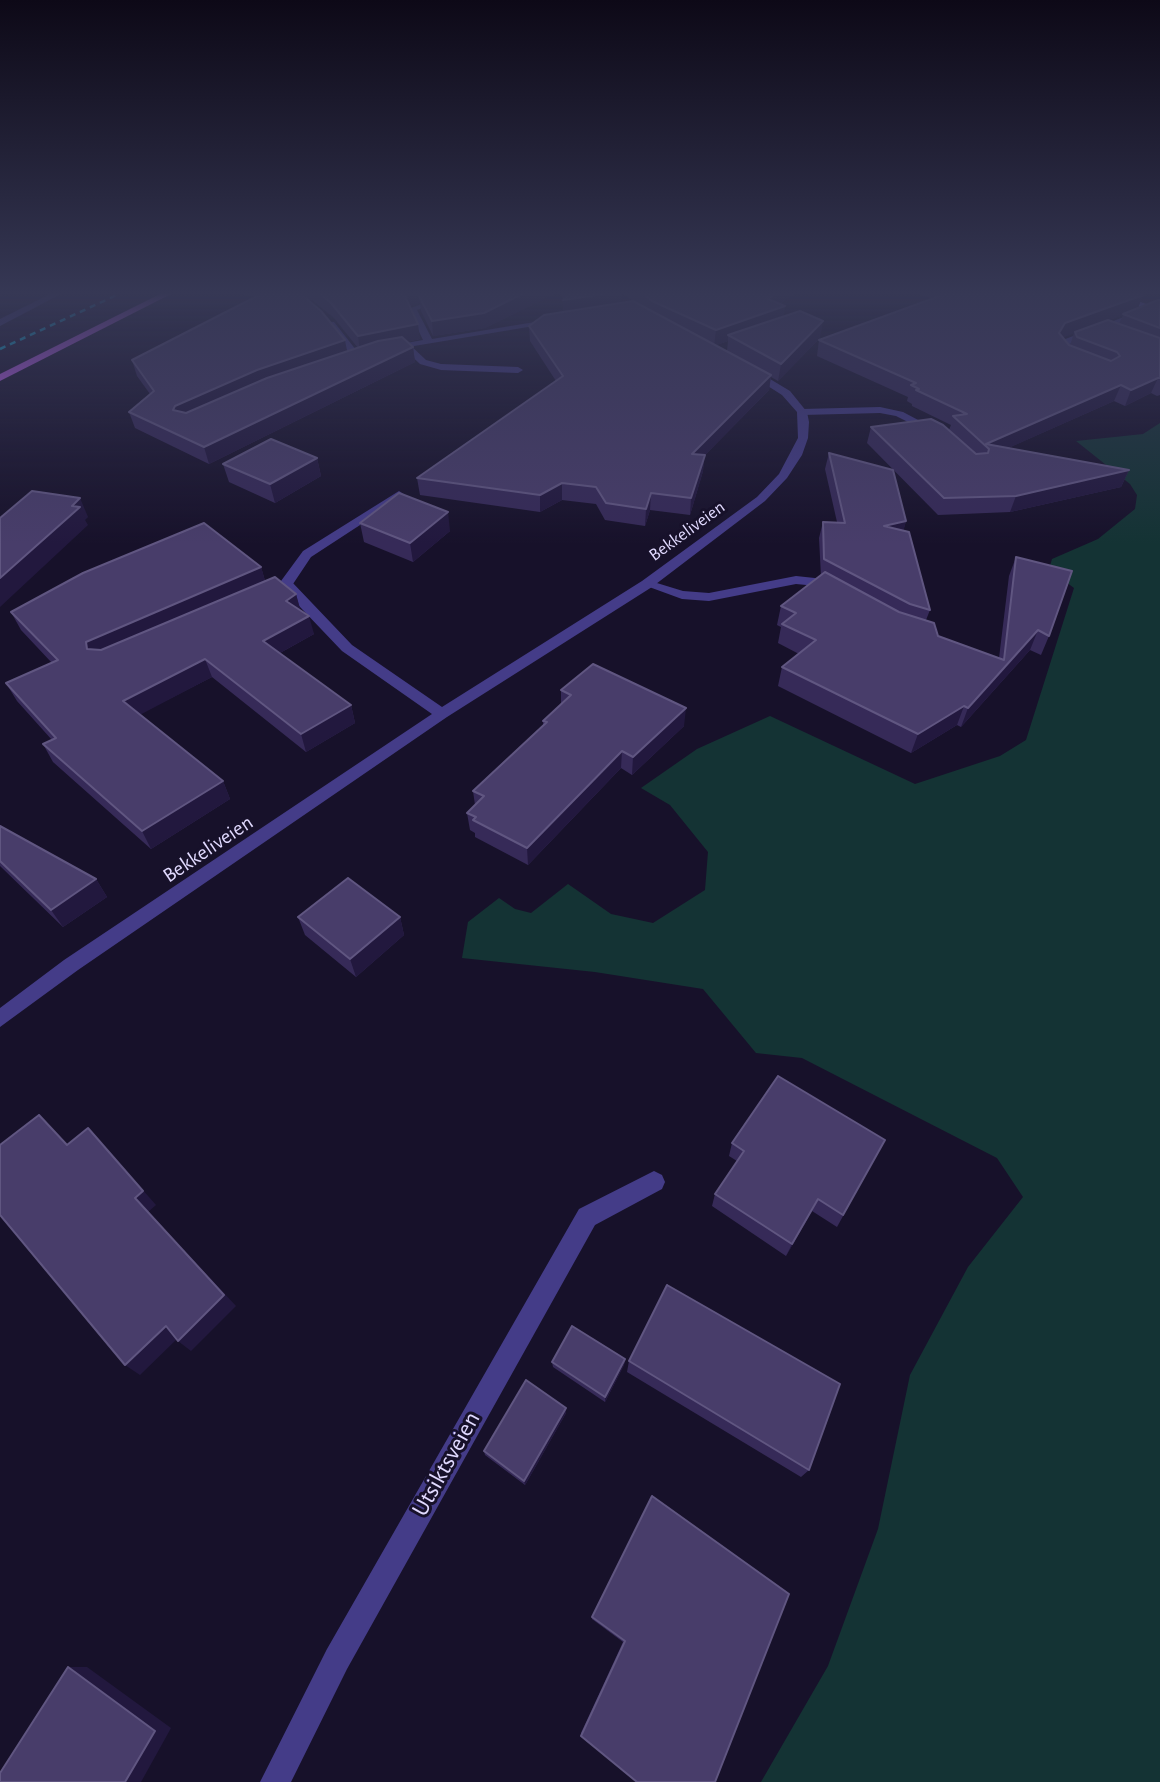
<!DOCTYPE html>
<html>
<head>
<meta charset="utf-8">
<style>
  body { margin:0 }
  canvas { display:block; background:#17112a }
</style>
</head>
<body>
<canvas width="1160" height="1782"></canvas>
<script>
const context = document.querySelector('canvas').getContext('2d');
context.lineJoin = 'round';
function fillPath(path, color) {
  context.fillStyle = color;
  context.fill(path, 'evenodd');
}
function shape(rows) {
  const path = new Path2D();
  for (const r of rows) {
    path.moveTo(r[0], r[1]);
    for (let i = 2; i < r.length; i += 2) path.lineTo(r[i], r[i + 1]);
  }
  return path;
}
function strokePath(path, color, width, dash) {
  context.strokeStyle = color;
  context.lineWidth = width;
  context.lineCap = dash ? 'butt' : 'round';
  context.setLineDash(dash || []);
  context.stroke(path);
}
function drawText(font, color, halo, rows, align = 'center') {
  context.font = font + ' "Alegreya Sans",sans-serif';
  context.lineWidth = 6;
  context.setLineDash([]);
  context.textBaseline = 'middle';
  context.strokeStyle = halo;
  context.fillStyle = color;
  for (const [text, x, y, turn = 0] of rows) {
    context.save();
    context.translate(x, y);
    context.rotate((+turn || 0) * Math.PI / 180);
    context.textAlign = isNaN(turn) ? turn : align;
    if (halo) context.strokeText(text, 0, 0);
    context.fillText(text, 0, 0);
    context.restore();
  }
}
const green = shape([
  [1160,423,1160,1782,761,1782,828,1666,878,1529,910,1375,968,1267,1023,1197,997,1158,802,1058,756,1053,703,989,595,972,462,958,468,922,499,898,515,909,531,913,568,884,611,914,653,923,705,890,708,852,670,805,641,788,697,749,770,716,915,784,1000,756,1026,740,1074,588,1058,576,1050,566,1052,559,1098,539,1135,509,1137,495,1130,484,1076,441,1143,434]
]);
const service = shape([
  [1140,311,1148,313,1067,345,1066,348,1074,355,1074,359,1068,359,1056,349,1060,341,1140,311],
  [328,322,334,322,360,355,360,359,354,359,328,326,328,322],
  [403,344,409,344,426,360,441,364,518,367,523,370,518,373,441,370,420,364,403,348,403,344],
  [880,407,903,412,939,431,930,433,896,416,880,413,802,415,797,412,802,409,880,407],
  [399,491,405,495,403,497,311,557,291,587,274,594,264,594,264,588,281,581,303,551,399,491],
  [796,576,824,579,841,588,834,592,817,586,796,584,709,601,682,599,641,584,647,580,683,591,709,593,796,576]
]);
const minor = shape([
  [449,294,462,294,417,310,432,339,553,319,558,322,384,351,384,347,423,340,408,309,449,294],
  [749,370,755,370,790,391,807,412,809,422,808,438,802,455,787,478,765,501,652,587,447,717,78,970,0,1027,0,1008,64,960,432,714,342,651,281,587,281,581,291,581,352,645,442,707,642,581,757,497,779,474,798,438,797,412,782,395,749,374,749,370],
  [654,1171,662,1175,665,1182,662,1189,595,1225,347,1669,291,1782,260,1782,327,1649,579,1209,654,1171]
]);
const tertiary = shape([
  [50,294,61,294,0,326,0,319,50,294]
]);
const secondary = shape([
  [1107,294,1119,294,1160,309,1160,315,1107,294]
]);
const primary = shape([
  [160,294,171,294,0,381,0,374,160,294]
]);
const rail = shape([
  [0,349,119,294]
]);
const wall = shape([
  [241,294,554,294,485,328,433,336,421,311,420,303,410,306,420,339,407,342,413,347,415,362,209,464,135,428,129,412,150,394,137,376,132,360,255,297],
  [308,300,312,300,334,318,358,348,347,351],
  [561,294,622,294,621,303,633,301,624,294,793,294,780,304,785,306,783,317,820,338,778,381,771,377,769,390,704,456,703,471,690,515,650,510,645,526,605,520,596,504,562,500,540,512,420,495,417,478,556,381,530,341,529,326,563,312,563,300,564,300],
  [728,341,727,351,716,345],
  [920,294,1140,294,1143,295,1138,308,1160,300,1160,395,1157,396,1151,393,1125,406,1114,401,1008,448,1129,470,1121,487,1010,512,938,515,867,443,871,427,949,430,951,425,912,406,912,404,907,401,908,397,817,356,819,340,932,299],
  [1123,315,1119,324,1109,320],
  [1074,333,1070,345,1063,337],
  [829,453,906,521,903,531,930,610,926,620,938,636,999,658,1009,576,1016,557,1049,636,1041,655,1030,650,961,727,957,725,911,753,778,686,782,667,799,654,778,643,781,627,777,625,781,606,821,576,819,538,823,522,837,522,825,469],
  [317,458,321,476,275,503,229,482,223,464],
  [360,523,450,531,413,562,364,542],
  [261,567,265,581,296,594,300,610,314,634,280,653,351,705,355,723,306,752,212,677,140,714,223,781,230,799,151,849,53,762,43,744,52,740,17,701,6,683,52,663,21,630,11,612],
  [561,690,684,726,632,775,621,768,528,865,475,837,475,833,470,830,467,813,475,805,473,791,543,726,543,721,561,704],
  [0,826,96,879,107,897,63,927,0,866],
  [298,917,400,917,404,935,356,977,305,935],
  [885,1140,837,1227,812,1211,786,1256,712,1206,715,1194,737,1161,729,1156,732,1143],
  [625,1359,624,1365,605,1402,553,1367,552,1362],
  [629,1361,809,1470,801,1477,627,1372],
  [566,1408,566,1413,525,1485,485,1455,484,1451],
  [789,1594,581,1736,581,1733,623,1642,592,1619,592,1617]
]);
const shadedWall = shape([
  [404,294,442,294,419,296,420,303,406,308],
  [522,294,554,294,485,328,433,336,432,321],
  [604,294,622,294,621,306,563,315,563,300],
  [774,294,793,294,768,312,785,306,783,321,728,335,728,341,714,346,716,330],
  [1143,295,1137,310,1123,314,1123,315,1059,339,1059,333,1065,323],
  [823,321,820,338,778,381,781,364],
  [418,324,420,339,360,351,358,336],
  [345,340,348,356,180,423,173,410,175,406,257,370],
  [413,347,415,362,209,464,204,447],
  [771,375,769,390,704,456,703,471,690,515,691,498,692,454],
  [1158,378,1151,393,1125,406,1131,390],
  [1121,385,1114,401,986,458,989,449,986,444],
  [317,458,321,476,275,503,270,484],
  [1129,470,1121,487,1010,512,1016,496],
  [562,483,562,500,540,512,540,495],
  [651,493,650,510,645,526,646,509],
  [80,498,88,517,85,520,88,525,0,607,0,578],
  [448,512,450,531,413,562,410,543],
  [906,521,902,537,884,526],
  [261,567,266,584,96,666,87,649,86,642],
  [296,594,301,612,286,601],
  [309,616,314,634,269,659,263,641],
  [1038,630,1030,650,961,727,968,708],
  [205,659,212,677,132,719,123,701],
  [351,705,355,723,306,752,301,734],
  [964,706,957,725,911,753,918,734],
  [686,708,684,726,632,775,633,757],
  [622,751,621,768,528,865,527,848],
  [223,781,230,799,151,849,142,831],
  [96,879,107,897,63,927,51,910],
  [400,917,404,935,356,977,350,959],
  [88,1128,156,1205,148,1212,236,1306,191,1351,178,1341,135,1198],
  [818,1199,812,1211,786,1256,792,1244],
  [166,1326,179,1337,140,1375,125,1365],
  [625,1359,624,1365,605,1402,605,1397],
  [566,1408,566,1413,525,1485,524,1481],
  [68,1667,87,1667,171,1728,141,1782,125,1782]
]);
const building = shape([
  [261,294,301,294,321,311,345,340,257,370,175,406,173,410,186,413,267,378,378,341,402,337,413,347,204,447,129,412,154,391,132,360,261,294],
  [320,294,404,294,418,324,358,336,331,303,320,294],
  [425,294,522,294,484,313,432,321,419,296,425,294],
  [570,294,604,294,563,300,570,294],
  [644,294,774,294,768,299,785,306,716,330,652,301,644,294],
  [945,294,1140,294,1143,295,1065,323,1059,333,1069,345,1111,361,1120,356,1117,352,1077,337,1075,332,1108,320,1160,338,1160,378,1158,378,1131,390,1121,385,986,444,1129,470,1016,496,944,498,871,427,931,419,943,425,976,454,988,453,989,449,953,416,967,414,916,390,919,389,911,385,916,383,819,340,945,294],
  [1158,300,1160,300,1160,328,1123,314,1158,300],
  [633,301,771,375,692,454,705,455,691,498,651,493,646,509,606,503,596,487,562,483,540,495,417,478,563,376,529,326,544,315,633,301],
  [800,311,823,321,781,364,728,335,800,311],
  [271,439,317,458,270,484,223,464,271,439],
  [829,453,893,470,906,521,884,526,909,532,930,610,910,604,824,559,823,522,845,523,829,453],
  [32,491,80,498,72,506,80,507,0,578,0,518,32,491],
  [399,493,448,512,410,543,360,523,399,493],
  [204,523,261,567,86,642,87,649,101,650,275,577,296,594,286,601,309,616,263,641,351,705,301,734,205,659,123,701,223,781,142,831,43,744,56,738,6,683,58,660,11,612,83,573,204,523],
  [1016,557,1072,571,1049,636,1038,630,968,708,964,706,918,734,782,667,816,640,782,624,796,613,781,606,825,572,899,612,934,623,938,636,1004,660,1016,557],
  [593,664,686,708,633,757,622,751,527,848,473,820,476,817,467,813,484,796,473,791,547,722,543,721,571,695,561,690,593,664],
  [0,826,96,879,51,910,0,861,0,826],
  [348,878,400,917,350,959,298,917,348,878],
  [778,1076,885,1140,843,1215,818,1199,792,1244,715,1194,744,1151,732,1143,778,1076],
  [39,1115,67,1145,88,1128,143,1191,135,1198,224,1295,178,1341,166,1326,125,1365,0,1215,0,1145,39,1115],
  [667,1285,840,1384,809,1470,629,1361,667,1285],
  [572,1326,625,1359,605,1397,552,1362,572,1326],
  [526,1380,566,1408,524,1481,484,1451,526,1380],
  [652,1496,789,1594,715,1782,637,1782,581,1736,625,1641,592,1617,652,1496],
  [68,1667,155,1731,125,1782,0,1782,0,1773,68,1667]
]);
const farStreetnames = [
  ["Bekkeliveien",687,531,-36]
];
const streetNames = [
  ["Bekkeliveien",208,849,-34]
];
const nearStreetnames = [
  ["Utsiktsveien",446,1464,-61]
];
fillPath(green, '#143334');
fillPath(service, '#443c88');
fillPath(minor, '#443c88');
fillPath(tertiary, '#443c88');
fillPath(secondary, '#7f72fe');
fillPath(primary, '#ce62fe');
strokePath(rail, '#08d4fd', 2.5, [6, 5]);
fillPath(wall, '#362a58');
fillPath(shadedWall, '#22183e');
fillPath(building, '#483d6a');
strokePath(building, '#605681', 2);
const sky = context.createLinearGradient(0, 0, 0, 544);
sky.addColorStop(0, '#0d0917');
sky.addColorStop(0.54, '#363855');
sky.addColorStop(1, '#36385500');
context.fillStyle = sky;
context.fillRect(0, 0, 1160, 544);
drawText('18px', '#e1daff', '#17112a', farStreetnames);
drawText('21px', '#e1daff', '#17112a', streetNames);
drawText('24px', '#e1daff', '#17112a', nearStreetnames);
</script>
</body>
</html>
